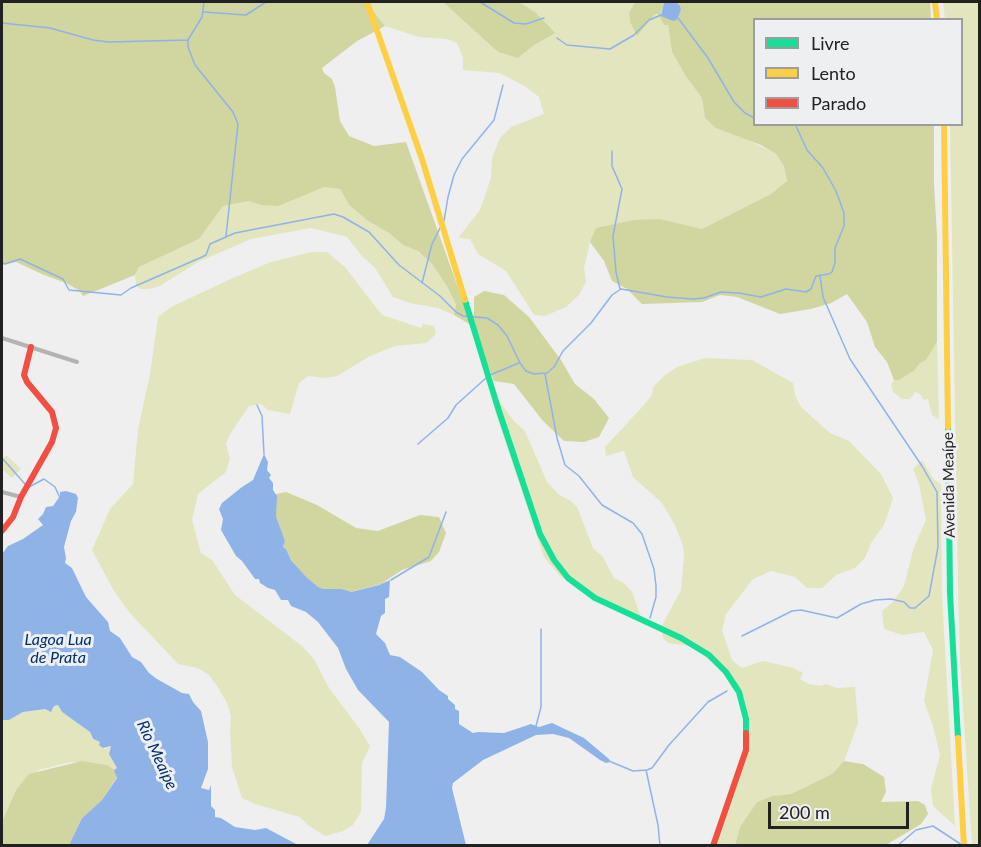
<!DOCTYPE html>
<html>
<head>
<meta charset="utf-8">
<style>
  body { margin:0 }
  #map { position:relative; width:981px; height:847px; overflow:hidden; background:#efeff0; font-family:Lato,sans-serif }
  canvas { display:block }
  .frame { position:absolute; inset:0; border:3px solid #212122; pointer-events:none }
  .legend { position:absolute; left:753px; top:18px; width:210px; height:108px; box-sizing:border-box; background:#eeeff1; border:2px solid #9c9d9e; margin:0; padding:8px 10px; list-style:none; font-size:18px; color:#212122 }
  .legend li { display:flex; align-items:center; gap:12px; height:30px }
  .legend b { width:30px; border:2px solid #9c9d9e }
  .scale { position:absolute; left:768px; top:802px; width:141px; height:27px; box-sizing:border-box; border:3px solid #212122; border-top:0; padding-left:8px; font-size:18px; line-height:21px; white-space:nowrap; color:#212122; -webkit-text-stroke:4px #eeeff1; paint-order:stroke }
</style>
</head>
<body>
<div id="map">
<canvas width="981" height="847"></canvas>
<div class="frame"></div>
<ul class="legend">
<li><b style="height:8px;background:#16e098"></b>Livre</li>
<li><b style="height:8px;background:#ffcf43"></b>Lento</li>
<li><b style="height:8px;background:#f24e42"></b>Parado</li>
</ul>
<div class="scale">200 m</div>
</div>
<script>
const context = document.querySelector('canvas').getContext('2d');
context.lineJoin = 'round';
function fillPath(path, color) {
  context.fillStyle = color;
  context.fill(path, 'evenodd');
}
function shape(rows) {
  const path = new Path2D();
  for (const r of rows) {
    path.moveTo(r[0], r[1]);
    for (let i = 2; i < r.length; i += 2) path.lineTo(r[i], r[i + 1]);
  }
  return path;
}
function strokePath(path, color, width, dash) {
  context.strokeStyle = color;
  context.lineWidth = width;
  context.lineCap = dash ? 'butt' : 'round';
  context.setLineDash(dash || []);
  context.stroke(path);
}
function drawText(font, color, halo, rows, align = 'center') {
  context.font = font + ' Lato,sans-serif';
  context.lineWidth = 6;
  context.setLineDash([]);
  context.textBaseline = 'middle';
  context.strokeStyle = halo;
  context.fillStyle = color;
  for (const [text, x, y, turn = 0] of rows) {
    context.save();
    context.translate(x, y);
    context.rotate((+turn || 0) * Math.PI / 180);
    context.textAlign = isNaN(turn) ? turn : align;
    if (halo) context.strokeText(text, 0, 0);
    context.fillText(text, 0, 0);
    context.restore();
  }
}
const green = shape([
  [366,2,443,2,498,52,518,58,534,45,535,12,519,2,635,2,629,13,630,22,637,35,655,14,658,14,664,25,668,25,672,52,685,75,702,98,705,118,776,154,784,166,787,181,771,194,702,229,660,219,590,242,584,268,586,282,579,295,566,307,545,316,534,315,506,271,478,254,470,239,458,238,480,210,491,178,492,158,500,138,511,127,544,114,539,97,526,87,500,73,463,70,463,58,457,43,447,39,419,37,385,26],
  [943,2,980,2,979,846,972,845,960,661,958,585,950,125,962,124,962,20,945,19],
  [324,187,340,189,349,205,368,221,389,233,403,245,418,251,433,265,448,288,456,306,454,315,438,308,410,303,393,297,375,268,362,256,347,237,311,228,251,239,198,262,160,286,149,289,140,289,136,285,135,275,139,267,199,239,223,206,249,201,261,205],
  [311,252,327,252,345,267,382,315,421,328,423,324,434,326,436,334,426,343,395,346,370,356,337,376,324,378,308,376,299,383,290,414,268,410,261,404,249,406,230,434,226,444,230,459,226,472,198,494,192,520,201,553,212,560,235,595,302,646,314,659,329,688,359,728,370,746,362,763,361,812,353,825,343,831,325,836,308,825,300,817,255,804,242,798,232,767,230,732,231,716,227,703,217,686,209,675,198,668,178,664,130,613,114,591,92,550,110,509,133,484,138,430,150,374,158,317,171,307,233,278,271,262],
  [937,342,939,419,932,415,928,399,924,400,920,394,915,392,910,399,902,399,893,392,891,385,894,380,899,380,915,370,920,363,926,360],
  [705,358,752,360,793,383,795,395,801,407,830,433,849,441,881,474,893,498,884,525,871,543,865,558,855,568,836,575,822,588,807,588,795,577,771,571,753,579,726,614,722,630,732,660,742,668,763,661,794,668,798,671,803,672,800,679,809,684,820,686,826,684,837,688,855,687,858,723,844,761,832,774,791,794,772,796,757,802,740,827,735,845,713,845,746,742,748,726,739,696,730,679,693,646,668,643,663,638,661,627,681,590,684,556,683,546,675,525,662,503,633,477,624,451,606,456,605,447,644,405,652,395,653,387,665,375,677,367],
  [499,401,514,421,525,431,547,482,558,494,571,501,577,507,593,548,603,557,614,578,624,583,632,592,641,617,608,606,583,593,560,576,544,557,495,411],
  [6,455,21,469,12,478,2,469,2,460],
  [922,460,934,480,941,484,942,596,955,826,933,806,931,789,940,755,933,726,924,701,933,650,924,632,902,635,884,629,882,611,893,602,904,586,914,547,926,520,919,484,913,469],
  [58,705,62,712,90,732,92,739,100,742,101,746,105,749,111,746,109,752,117,768,115,770,107,765,96,763,71,762,39,770,16,790,2,822,2,720,9,720,23,712,44,709,48,711,53,710,54,706]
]);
const forest = shape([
  [2,2,366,2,385,26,357,41,322,68,324,73,332,79,335,87,340,121,349,136,374,146,406,142,471,324,474,314,474,297,484,291,504,295,529,317,561,360,575,384,594,399,609,418,599,437,584,442,564,441,543,421,514,384,494,381,471,325,454,315,456,305,448,288,433,265,418,251,403,245,389,233,368,221,349,205,340,189,324,187,278,206,261,205,249,201,223,206,199,239,139,267,135,275,83,296,80,291,66,283,44,275,16,262,2,265],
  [443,2,519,2,535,12,555,33,534,45,518,58,498,52],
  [635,2,664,2,661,14,677,20,681,10,676,2,930,2,931,19,754,20,754,124,934,125,934,184,937,236,937,342,926,360,920,363,915,370,899,380,894,380,887,362,875,347,867,322,847,294,831,303,811,309,780,314,737,297,720,295,702,302,642,304,627,289,612,281,604,261,590,242,596,228,634,220,660,219,702,229,771,194,787,181,784,166,776,154,761,145,716,128,705,118,702,98,685,75,672,52,668,25,664,25,658,14,655,14,637,36,630,22,629,13],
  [286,492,317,505,356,528,378,531,420,515,439,517,446,533,439,552,431,561,402,570,381,584,350,592,342,589,323,589,318,588,304,576,290,558,286,549,283,547,285,541,276,516,276,494],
  [82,761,107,765,115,770,117,777,102,800,82,818,69,845,2,845,2,822,16,790,29,774],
  [844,761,863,764,884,777,886,792,881,802,918,801,925,805,928,814,921,824,886,845,735,845,740,827,757,802,772,796,791,794,832,774]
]);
const water = shape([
  [664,2,676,2,680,6,681,10,677,20,673,21,661,16],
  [264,454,268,462,267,470,271,475,269,478,273,483,273,490,277,496,276,516,285,541,283,547,286,549,291,560,306,577,318,587,323,589,342,589,351,592,379,585,390,580,389,597,385,599,385,613,381,616,376,634,385,643,390,655,400,657,422,672,439,690,448,696,448,699,455,705,455,709,459,711,459,724,473,733,478,732,504,733,531,724,539,727,552,723,584,738,609,759,610,762,606,763,600,760,569,738,553,734,536,735,483,760,453,783,452,788,466,845,367,845,384,819,386,808,389,722,358,690,346,669,338,648,318,622,306,612,291,606,288,600,281,600,275,590,268,588,260,583,259,579,255,579,242,561,236,556,221,530,223,519,219,509,222,503,242,487,253,480],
  [66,491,76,494,78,498,76,512,71,521,64,547,66,558,65,563,72,568,86,597,108,622,110,631,120,638,132,657,141,662,149,673,157,679,182,693,189,694,193,702,201,711,208,742,208,769,201,788,209,790,211,785,211,806,215,810,215,817,221,818,235,827,255,830,266,828,298,845,69,845,82,818,102,800,117,778,114,770,117,768,109,754,111,746,103,748,99,745,100,742,93,739,90,732,62,712,58,705,54,706,51,712,45,709,23,712,9,720,2,720,2,554,8,546,23,539,43,525,38,519,43,514,46,507,53,506,60,496,60,492]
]);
const stream = shape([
  [204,2,202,17,188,40,188,47,195,65,233,112,238,124,226,236],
  [480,2,514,23,526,24,544,18],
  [204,12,246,15,266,2],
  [678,18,708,58,734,102,745,113,754,118],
  [2,23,50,28,93,40,109,42,188,40],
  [557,38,567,45,610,49,634,35,649,20,661,15],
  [612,151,612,166,622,189,613,236,616,272,620,289],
  [444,221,448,197,454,175,462,159,494,120,503,85],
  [2,263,5,264,20,259,63,279,69,290,121,295,131,288,202,257,206,255,210,244,235,233,334,214,343,217,369,232,399,265,440,296,456,312,463,316,487,318,498,325,507,336,520,363,526,371,534,374,547,373,554,367,563,351,591,323,612,295,621,289,667,297,693,299,704,298,721,292,739,293,761,297,786,289,806,292,811,289,816,276,829,274,832,272,835,263,835,248,844,226,844,213,836,191,823,168,807,150,795,124],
  [422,283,432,244,440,228],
  [545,374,557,438,565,465,579,476,602,505,633,523,642,534,654,569,656,586,656,597,650,618],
  [490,375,519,363],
  [257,405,262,416,264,454],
  [418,444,448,418,456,405,486,378],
  [2,458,25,484],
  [29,487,44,479,55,487,60,498],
  [391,580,429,557,446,512],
  [742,636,792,611,801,610,837,618,861,604,875,600,891,599,904,602,910,608,915,608,929,596,938,547,937,492,922,466,850,359,823,297,820,276],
  [536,726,541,707,541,629],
  [609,761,633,771,647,770,652,768,669,745,708,702,727,691],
  [646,770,658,825,660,846],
  [897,846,916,830,933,826,962,845]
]);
const street = shape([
  [2,338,77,362],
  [2,492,21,497]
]);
const fast = shape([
  [465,300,497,405,540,534,554,560,568,578,595,598,681,638,709,655,726,672,739,692,746,719,746,733],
  [948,427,950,593,958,738]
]);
const slow = shape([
  [367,2,422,159,465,300],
  [935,2,937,20],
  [944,124,948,427],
  [958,738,964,846]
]);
const jam = shape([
  [2,531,13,517,21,497,52,442,56,428,52,412,27,382,24,375,31,347],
  [713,846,746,750,746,733]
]);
const streetNames = [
  ["Avenida Meaípe",949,485,-91]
];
const waterNames = [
  ["Lagoa Lua",58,640],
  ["de Prata",58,658],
  ["Rio Meaípe",157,755,65]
];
fillPath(green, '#e2e5bd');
fillPath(forest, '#d1d59f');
fillPath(water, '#90b3e7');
strokePath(stream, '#90b3e7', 1.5);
strokePath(street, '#b3b3b3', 4);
strokePath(fast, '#16e098', 6);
strokePath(slow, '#ffcf43', 6);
strokePath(jam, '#f24e42', 6);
drawText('15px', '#212122', '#eeeff1', streetNames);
drawText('italic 16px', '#002e6e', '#eeeff1', waterNames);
</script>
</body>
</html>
